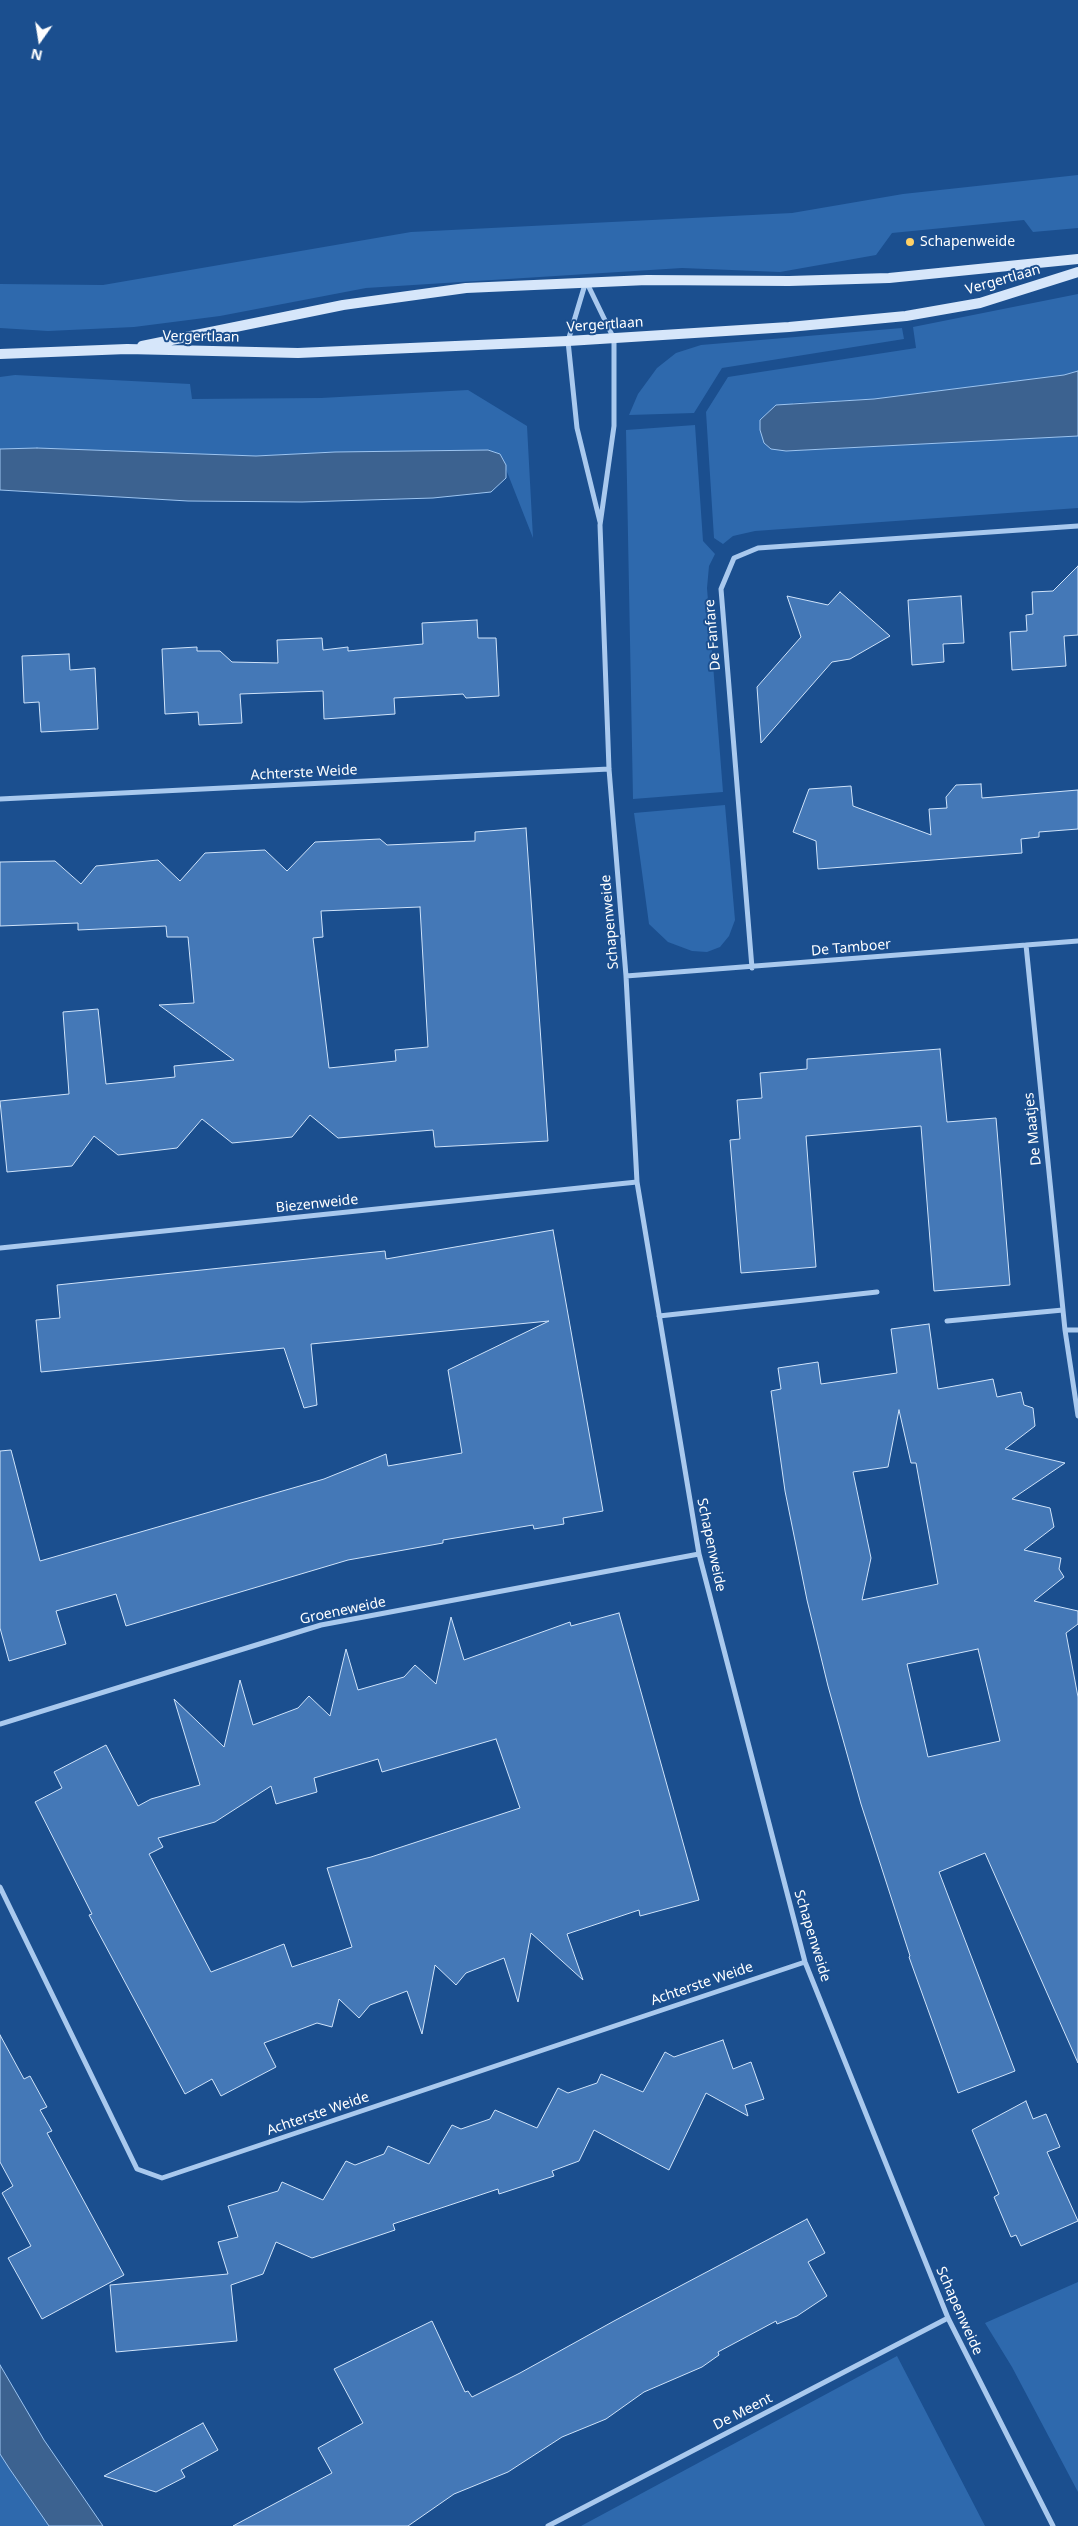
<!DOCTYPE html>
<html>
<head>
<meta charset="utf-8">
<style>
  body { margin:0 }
  #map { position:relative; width:1078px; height:2526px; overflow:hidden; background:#1b4f8f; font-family:"Noto Sans",sans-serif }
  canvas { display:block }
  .north { position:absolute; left:15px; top:15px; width:50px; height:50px; -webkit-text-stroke:4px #1b4f8f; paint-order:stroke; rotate:193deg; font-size:14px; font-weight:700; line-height:20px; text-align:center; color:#fff }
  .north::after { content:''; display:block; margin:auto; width:18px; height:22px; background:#fff; clip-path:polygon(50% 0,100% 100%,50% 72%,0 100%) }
</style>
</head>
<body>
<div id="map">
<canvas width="1078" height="2526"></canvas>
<div class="north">N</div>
</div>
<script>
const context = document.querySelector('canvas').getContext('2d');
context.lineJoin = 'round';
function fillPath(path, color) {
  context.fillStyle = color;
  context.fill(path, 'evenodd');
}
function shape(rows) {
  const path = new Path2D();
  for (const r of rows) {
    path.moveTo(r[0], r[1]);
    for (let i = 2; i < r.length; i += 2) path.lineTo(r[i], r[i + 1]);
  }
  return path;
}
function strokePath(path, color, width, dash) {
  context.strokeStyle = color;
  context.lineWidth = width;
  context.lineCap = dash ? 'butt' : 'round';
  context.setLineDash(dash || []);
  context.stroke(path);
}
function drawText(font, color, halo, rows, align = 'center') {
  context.font = font + ' "Noto Sans",sans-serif';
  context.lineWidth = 4;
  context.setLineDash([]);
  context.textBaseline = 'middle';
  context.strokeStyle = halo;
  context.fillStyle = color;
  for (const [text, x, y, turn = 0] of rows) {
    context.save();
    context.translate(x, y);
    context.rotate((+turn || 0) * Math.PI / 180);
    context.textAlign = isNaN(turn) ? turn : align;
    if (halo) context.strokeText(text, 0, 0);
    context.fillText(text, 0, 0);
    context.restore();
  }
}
const green = shape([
  [1078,175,1078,228,1033,232,1024,220,892,233,876,255,780,272,682,268,366,288,220,316,134,327,48,331,0,328,0,284,103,285,411,232,792,213,903,194],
  [1078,294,1078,371,1064,375,874,399,793,403,786,451,1078,436,1078,508,755,531,733,536,723,544,714,538,706,412,728,377,916,348,913,327],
  [902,328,904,339,722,368,694,413,629,415,638,394,657,368,676,353,701,345],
  [15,375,190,384,192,399,321,398,468,390,527,426,533,538,500,454,335,452,256,456,0,449,0,377],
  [695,425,703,541,715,554,709,566,707,588,723,792,633,799,626,430],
  [725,805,735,920,729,936,720,947,707,952,692,951,668,942,649,924,634,813],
  [1078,2282,1078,2492,1012,2367,985,2323],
  [897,2356,985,2526,581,2526],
  [0,2454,9,2468,49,2526,0,2526]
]);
const water = shape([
  [1078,371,1078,436,786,451,771,449,764,443,760,430,760,420,776,405,874,399,1064,375,1078,371],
  [37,448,256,456,335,452,488,450,500,454,506,465,506,478,491,492,433,498,302,502,188,501,0,490,0,449,37,448],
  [0,2365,44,2440,103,2526,49,2526,9,2468,0,2454,0,2365]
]);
const building = shape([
  [1078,566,1078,635,1064,636,1066,666,1012,670,1010,632,1027,631,1026,615,1033,614,1032,592,1053,591,1078,566],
  [840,592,890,636,850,659,832,662,761,743,757,687,801,637,787,596,828,605,840,592],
  [961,596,964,643,943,644,944,662,912,665,908,600,961,596],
  [477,620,478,638,496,638,499,696,466,698,463,694,394,698,395,714,324,719,323,691,240,694,242,723,199,725,198,712,165,714,162,649,197,647,197,651,220,651,232,662,278,663,277,640,322,638,323,650,348,647,348,651,423,644,422,623,477,620],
  [69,654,70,670,95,668,98,729,41,732,39,702,24,703,22,656,69,654],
  [981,784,982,798,1078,790,1078,829,1039,832,1039,837,1021,839,1022,853,818,869,816,841,793,832,809,789,851,786,853,806,931,835,929,809,947,808,946,797,956,785,981,784],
  [526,828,548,1141,435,1147,433,1130,338,1138,310,1115,292,1137,232,1143,202,1119,177,1148,118,1155,94,1136,72,1166,7,1172,0,1101,69,1094,63,1012,98,1009,106,1084,175,1077,174,1066,234,1060,159,1005,194,1003,188,937,167,937,166,926,78,930,78,923,0,926,0,862,55,861,81,884,96,866,158,860,180,881,205,853,265,850,287,871,315,842,380,839,387,845,475,841,475,832,526,828],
  [420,907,428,1047,395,1050,396,1061,329,1068,313,938,323,937,321,911,420,907],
  [940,1049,947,1122,996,1118,1010,1285,934,1291,921,1126,806,1136,816,1267,741,1273,730,1140,740,1139,737,1100,762,1098,760,1073,807,1069,807,1059,940,1049],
  [553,1230,603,1511,563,1518,564,1524,534,1529,533,1525,443,1540,443,1543,348,1560,126,1626,116,1594,56,1611,66,1644,9,1661,0,1628,0,1451,11,1450,40,1561,324,1479,386,1454,388,1466,462,1453,448,1370,549,1321,311,1344,317,1405,304,1408,284,1348,41,1372,36,1320,60,1318,57,1285,385,1251,386,1259,553,1230],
  [929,1324,938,1389,993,1379,997,1397,1021,1392,1024,1405,1033,1408,1035,1426,1005,1449,1065,1463,1012,1499,1050,1508,1054,1527,1024,1550,1061,1558,1059,1569,1064,1577,1034,1601,1078,1611,1078,1624,1066,1633,1078,1697,1078,2063,985,1853,939,1872,1015,2071,958,2093,909,1957,910,1956,861,1804,828,1686,807,1600,785,1491,771,1391,781,1389,778,1368,818,1362,821,1384,897,1373,891,1329,929,1324],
  [899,1410,911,1463,916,1463,938,1584,862,1600,871,1558,853,1472,888,1467,899,1410],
  [978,1649,1000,1741,928,1757,907,1664,978,1649],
  [619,1613,699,1900,640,1916,639,1910,567,1934,583,1980,531,1933,518,2002,504,1958,466,1973,456,1985,435,1965,422,2034,407,1991,370,2005,359,2018,339,1999,332,2027,317,2023,264,2043,276,2067,221,2096,212,2079,185,2094,89,1915,92,1914,35,1802,62,1788,54,1772,106,1745,138,1806,151,1799,200,1785,174,1699,224,1747,240,1680,253,1725,298,1708,309,1696,330,1716,346,1649,358,1690,404,1677,415,1665,436,1684,451,1617,464,1660,570,1622,571,1626,619,1613],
  [496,1739,520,1808,371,1857,327,1868,352,1947,292,1967,284,1944,211,1972,149,1854,163,1847,158,1838,215,1822,271,1786,276,1804,317,1792,314,1778,378,1759,382,1772,496,1739],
  [0,2035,24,2079,30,2076,47,2107,40,2110,52,2131,47,2133,124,2275,42,2319,8,2258,31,2246,2,2193,13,2186,0,2162,0,2035],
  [723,2040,733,2069,751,2062,764,2099,745,2105,748,2116,706,2093,669,2170,594,2130,579,2161,552,2171,554,2176,499,2194,498,2189,393,2224,395,2230,312,2258,276,2242,263,2274,231,2285,237,2341,116,2352,110,2285,228,2274,218,2242,238,2237,228,2206,278,2191,282,2182,323,2200,346,2161,355,2165,384,2154,388,2146,429,2164,452,2125,461,2129,490,2119,495,2110,537,2128,558,2088,568,2093,597,2083,601,2074,643,2092,665,2052,674,2057,723,2040],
  [1026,2101,1033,2119,1046,2114,1060,2147,1047,2152,1078,2221,1021,2246,1016,2235,1011,2237,994,2197,999,2194,972,2130,1026,2101],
  [807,2219,825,2253,808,2262,827,2296,797,2316,777,2324,776,2321,718,2352,719,2355,702,2367,644,2392,606,2419,562,2437,508,2472,454,2494,408,2526,233,2526,332,2473,318,2448,363,2423,334,2369,432,2321,465,2392,468,2391,472,2397,520,2373,614,2321,807,2219],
  [203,2423,218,2450,181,2470,185,2477,156,2492,104,2476,203,2423]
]);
const street = shape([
  [586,281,614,339,614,426,600,525,609,769,626,976,637,1182,699,1554,805,1962,948,2318,1053,2526],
  [586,281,568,341,577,428,600,522],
  [0,799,609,769],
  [1026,945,1065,1330,1078,1416],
  [752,968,721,589,734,558,758,548,1078,526],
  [626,976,1078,941],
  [0,1248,637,1182],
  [659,1316,877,1292],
  [947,1321,1063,1310],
  [1065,1330,1078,1330],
  [0,1724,321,1625,699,1554],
  [0,1887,137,2169,162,2178,805,1962],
  [548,2526,948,2318]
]);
const secondary = shape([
  [142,346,343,305,466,288,647,280,789,281,889,278,1078,259],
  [0,354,127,349,298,353,568,341,789,327,906,316,980,303,1078,272]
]);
const markers = [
  [910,242,5,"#ffd166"]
];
const poiNames = [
  ["Schapenweide",920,242]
];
const streetNames = [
  ["Vergertlaan",1003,280,-16],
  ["Vergertlaan",605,325,-4],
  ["Vergertlaan",201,337,1],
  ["De Fanfare",713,635,-95],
  ["Achterste Weide",304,773,-3],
  ["Schapenweide",610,922,-95],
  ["De Tamboer",851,948,-5],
  ["De Maatjes",1033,1129,-96],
  ["Biezenweide",317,1204,-6],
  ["Schapenweide",711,1545,78],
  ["Groeneweide",343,1611,-12],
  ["Schapenweide",812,1936,73],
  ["Achterste Weide",702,1984,-19],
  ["Achterste Weide",318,2114,-19],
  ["Schapenweide",959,2311,66],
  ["De Meent",743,2412,-27]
];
fillPath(green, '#2e69ad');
fillPath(water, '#3c6290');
strokePath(water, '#9cc4f0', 1);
fillPath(building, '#4478b7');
strokePath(building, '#cfe3fa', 1);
strokePath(street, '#a9c9ee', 5);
strokePath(secondary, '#d6e6fa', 10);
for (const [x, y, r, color] of markers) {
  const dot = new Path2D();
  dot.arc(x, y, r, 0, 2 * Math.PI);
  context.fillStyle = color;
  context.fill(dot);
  strokePath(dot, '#1b4f8f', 2);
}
drawText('14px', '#fff', '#1b4f8f', poiNames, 'left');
drawText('14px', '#fff', '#1b4f8f', streetNames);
</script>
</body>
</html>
